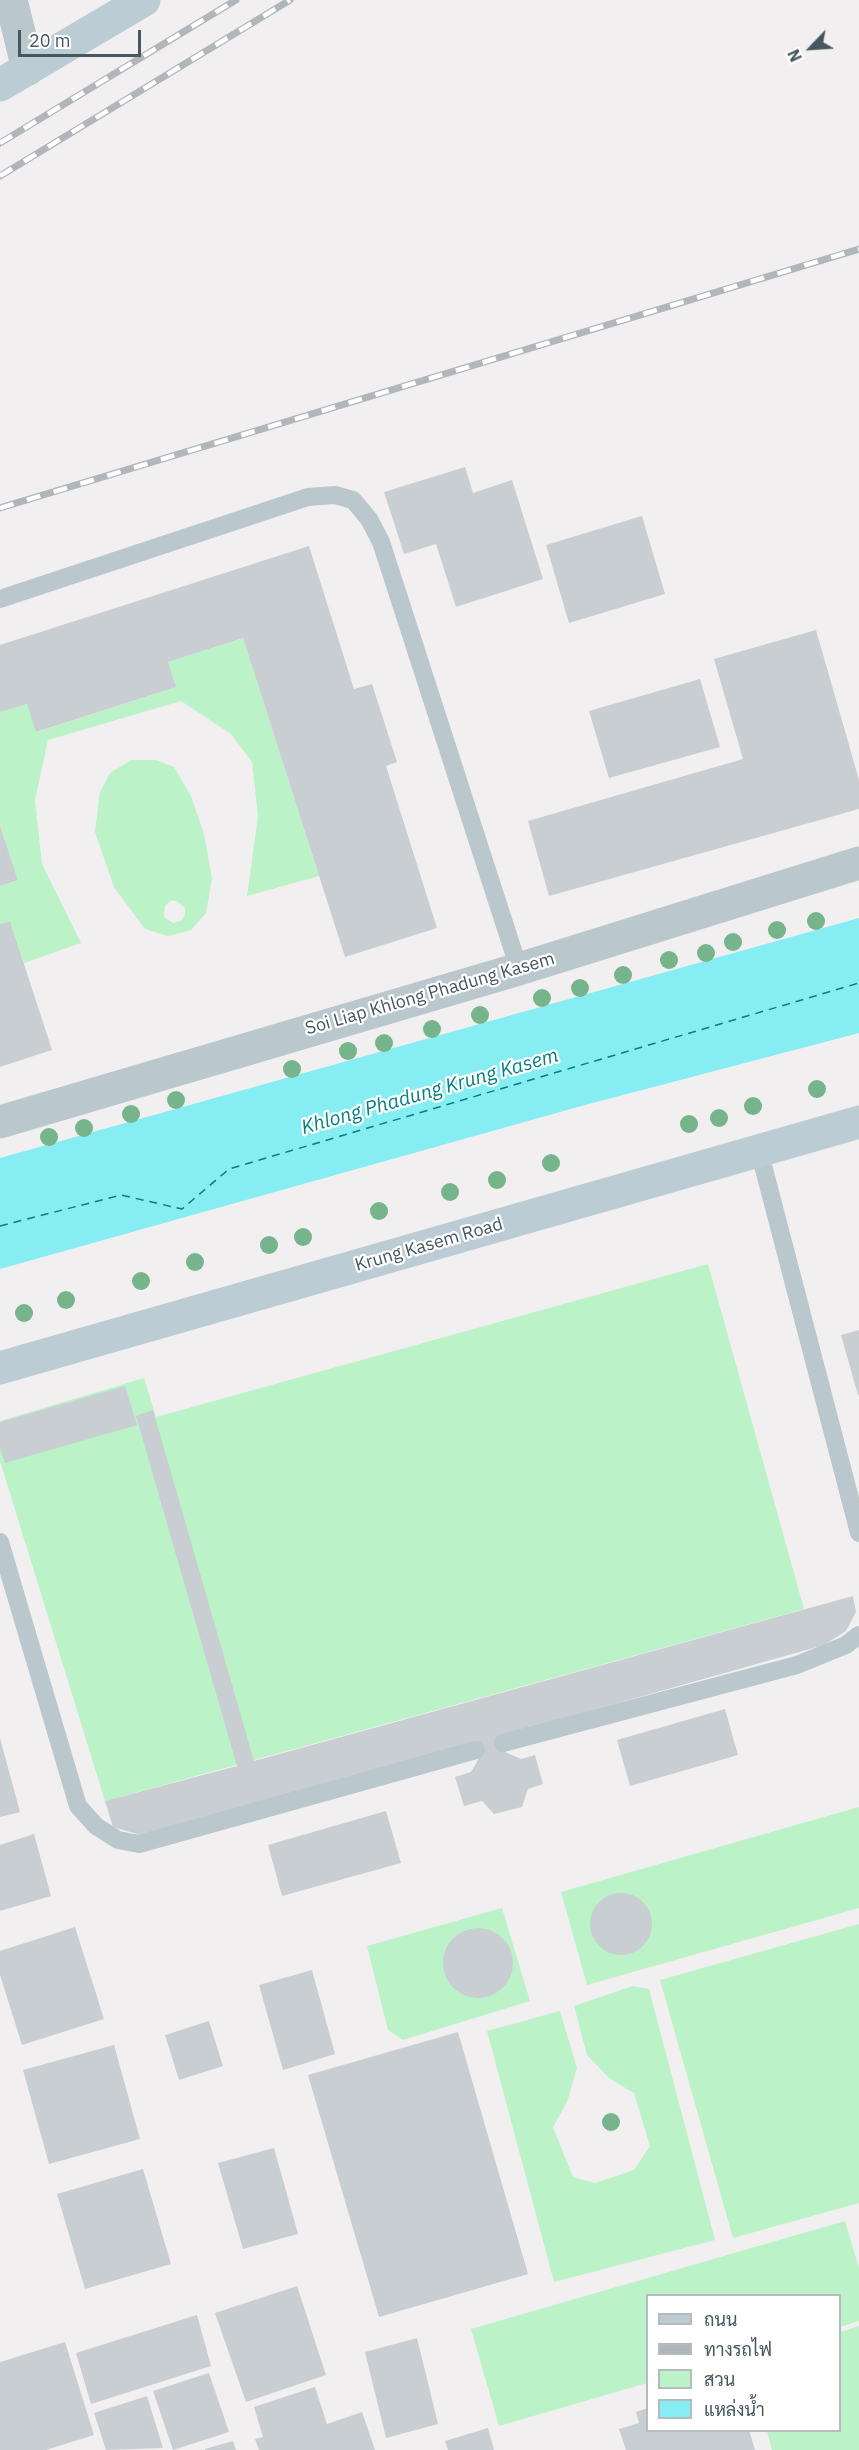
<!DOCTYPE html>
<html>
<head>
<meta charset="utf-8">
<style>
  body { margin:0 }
  #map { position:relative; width:859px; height:2450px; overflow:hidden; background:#f2eff0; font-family:"IBM Plex Sans",Sarabun,sans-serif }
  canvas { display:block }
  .legend { position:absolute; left:646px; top:2294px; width:195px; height:138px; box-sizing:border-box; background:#fff; border:2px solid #b5bcbf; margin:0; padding:8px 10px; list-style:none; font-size:18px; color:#46575e }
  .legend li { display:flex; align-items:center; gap:12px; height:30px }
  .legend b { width:30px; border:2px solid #b5bcbf }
  .north { position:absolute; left:781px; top:18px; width:60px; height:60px; -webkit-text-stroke:4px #fff; paint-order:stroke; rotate:245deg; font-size:16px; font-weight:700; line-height:24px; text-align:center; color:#46575e }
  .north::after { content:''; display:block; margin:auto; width:21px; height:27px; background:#46575e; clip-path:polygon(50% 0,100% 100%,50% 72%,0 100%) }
  .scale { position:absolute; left:18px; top:30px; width:123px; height:27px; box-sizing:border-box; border:3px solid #46575e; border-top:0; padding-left:8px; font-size:18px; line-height:21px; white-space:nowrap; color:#46575e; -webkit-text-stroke:4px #fff; paint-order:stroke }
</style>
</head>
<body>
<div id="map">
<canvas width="859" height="2450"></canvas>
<ul class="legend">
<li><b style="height:8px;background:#bcccd5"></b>ถนน</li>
<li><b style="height:8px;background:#b1b6ba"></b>ทางรถไฟ</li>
<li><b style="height:16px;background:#bcf2c8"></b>สวน</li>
<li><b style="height:16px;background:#86edf2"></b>แหล่งน้ำ</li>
</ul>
<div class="north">N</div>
<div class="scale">20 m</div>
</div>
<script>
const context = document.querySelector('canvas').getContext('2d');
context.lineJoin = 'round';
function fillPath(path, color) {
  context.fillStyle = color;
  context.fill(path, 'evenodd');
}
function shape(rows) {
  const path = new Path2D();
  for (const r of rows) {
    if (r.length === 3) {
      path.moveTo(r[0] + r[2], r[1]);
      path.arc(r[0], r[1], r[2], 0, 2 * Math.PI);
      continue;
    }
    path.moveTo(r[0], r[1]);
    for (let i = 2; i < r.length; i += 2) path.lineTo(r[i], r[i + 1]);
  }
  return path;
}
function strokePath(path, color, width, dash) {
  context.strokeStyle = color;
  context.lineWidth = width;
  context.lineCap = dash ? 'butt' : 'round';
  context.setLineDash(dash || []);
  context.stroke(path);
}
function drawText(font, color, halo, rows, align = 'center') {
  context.font = font + ' "IBM Plex Sans",sans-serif';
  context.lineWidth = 4.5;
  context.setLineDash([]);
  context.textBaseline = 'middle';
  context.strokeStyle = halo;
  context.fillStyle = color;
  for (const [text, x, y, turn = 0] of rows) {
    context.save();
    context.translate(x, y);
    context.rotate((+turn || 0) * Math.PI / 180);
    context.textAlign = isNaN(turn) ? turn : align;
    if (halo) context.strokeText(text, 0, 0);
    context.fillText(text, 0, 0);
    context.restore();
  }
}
const green = shape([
  [243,638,319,876,247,896,258,816,252,762,231,734,181,701,48,740,35,800,42,864,81,943,24,963,10,921,0,924,0,886,18,880,0,824,0,712,27,704,37,732,176,687,168,662],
  [131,760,156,760,174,767,191,796,204,834,212,878,206,913,191,930,168,936,145,929,114,887,95,832,100,792,110,773],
  [170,901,177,901,185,908,185,915,181,921,173,923,164,917,165,906],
  [708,1264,804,1609,105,1801,0,1461,0,1421,144,1378,156,1417],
  [859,1807,859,1908,587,1985,561,1892],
  [502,1908,530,2001,403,2040,388,2030,367,1946],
  [859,1924,859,2203,733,2238,660,1980],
  [633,1986,649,1989,715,2240,554,2282,487,2031,560,2011,577,2068,567,2102,553,2127,573,2177,595,2183,634,2170,650,2146,634,2093,609,2078,587,2055,574,2006],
  [845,2221,859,2268,859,2321,840,2327,840,2296,648,2296,647,2383,499,2426,471,2329],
  [859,2326,859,2450,772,2450,767,2431,840,2430,840,2332]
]);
const water = shape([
  [859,918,859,1033,585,1105,0,1269,0,1158]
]);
const ferry = shape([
  [0,1226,121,1195,182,1209,229,1169,859,983]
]);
const building = shape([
  [465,467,473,493,512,480,543,579,456,607,436,544,404,554,384,492],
  [642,516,665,594,569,623,546,545],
  [309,546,354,689,372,684,397,762,386,766,437,928,345,957,243,638,168,662,176,687,36,732,27,704,0,712,0,645],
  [816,630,859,780,859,809,549,896,528,821,743,759,714,659],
  [700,679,720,747,609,778,589,711],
  [0,825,18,880,0,886],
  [10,921,52,1050,0,1067,0,924],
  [859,1330,859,1395,858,1395,841,1335],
  [125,1386,137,1425,5,1463,0,1448,0,1422],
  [153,1410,254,1761,853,1596,856,1612,846,1631,824,1645,501,1736,505,1752,521,1759,535,1755,543,1784,528,1789,522,1807,494,1814,482,1801,464,1806,455,1777,471,1772,478,1760,474,1743,140,1835,113,1827,105,1801,237,1766,136,1416],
  [725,1709,738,1755,630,1786,617,1740],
  [0,1738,20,1812,0,1817],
  [386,1811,401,1863,282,1896,268,1845],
  [34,1834,51,1896,0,1911,0,1845],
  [621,1924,31],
  [75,1927,104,2019,22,2045,0,1975,0,1951],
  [478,1963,35],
  [312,1970,335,2054,283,2070,259,1985],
  [209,2021,223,2066,179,2080,165,2035],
  [458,2032,528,2274,379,2317,308,2075],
  [114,2045,140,2139,49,2164,23,2070],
  [274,2148,298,2234,243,2249,218,2163],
  [143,2169,171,2264,85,2289,57,2194],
  [297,2286,326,2375,246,2402,215,2313],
  [197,2315,211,2366,91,2404,76,2353],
  [417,2338,438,2424,386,2438,365,2352],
  [65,2342,94,2435,46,2450,0,2450,0,2362],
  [209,2373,229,2432,173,2450,153,2391],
  [315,2387,327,2424,362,2412,375,2450,259,2450,255,2439,263,2437,254,2407],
  [147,2396,163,2448,106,2450,94,2413],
  [648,2408,648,2430,749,2430,755,2450,626,2450,619,2429,639,2423,636,2412],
  [488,2428,494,2450,448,2450,445,2441],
  [233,2441,236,2450,205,2450,205,2449]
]);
const lane = shape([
  [0,599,308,497,335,495,353,500,369,519,381,542,519,969],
  [759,1150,859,1533],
  [0,1542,78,1806,96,1826,118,1840,139,1844,476,1750],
  [503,1743,797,1665,846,1645,859,1635]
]);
const street = shape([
  [11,0,28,69],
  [0,1122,519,969,859,863]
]);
const secondary = shape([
  [0,85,144,0],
  [0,1368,859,1122]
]);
const rail = shape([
  [0,143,236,0],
  [0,176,290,0],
  [0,508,859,249]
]);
const trees = [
  [816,921],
  [777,930],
  [733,942],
  [706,953],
  [669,960],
  [623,975],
  [580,988],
  [542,998],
  [480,1015],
  [432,1029],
  [384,1043],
  [348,1051],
  [292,1069],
  [817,1089],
  [176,1100],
  [753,1106],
  [131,1114],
  [719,1118],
  [689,1124],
  [84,1128],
  [49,1137],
  [551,1163],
  [497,1180],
  [450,1192],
  [379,1211],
  [303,1237],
  [269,1245],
  [195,1262],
  [141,1281],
  [66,1300],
  [24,1313],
  [611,2122]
];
const streetNames = [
  ["Soi Liap Khlong Phadung Kasem",430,994,-16],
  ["Krung Kasem Road",429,1245,-16]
];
const waterNames = [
  ["Khlong Phadung Krung Kasem",430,1092,-16]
];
fillPath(green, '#bcf2c8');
fillPath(water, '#86edf2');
strokePath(ferry, '#077e83', 1.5, [8, 6]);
fillPath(building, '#c9ced2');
strokePath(lane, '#bac7cd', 18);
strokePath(street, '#bac7cd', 33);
strokePath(secondary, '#bcccd5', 33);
strokePath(rail, '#b1b6ba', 7);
strokePath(rail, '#fff', 4.5, [14]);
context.fillStyle = '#76b58b';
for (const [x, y] of trees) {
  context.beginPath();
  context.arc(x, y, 9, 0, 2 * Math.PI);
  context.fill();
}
drawText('18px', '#46575e', '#fff', streetNames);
drawText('italic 20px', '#077e83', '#fff', waterNames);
</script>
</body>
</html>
